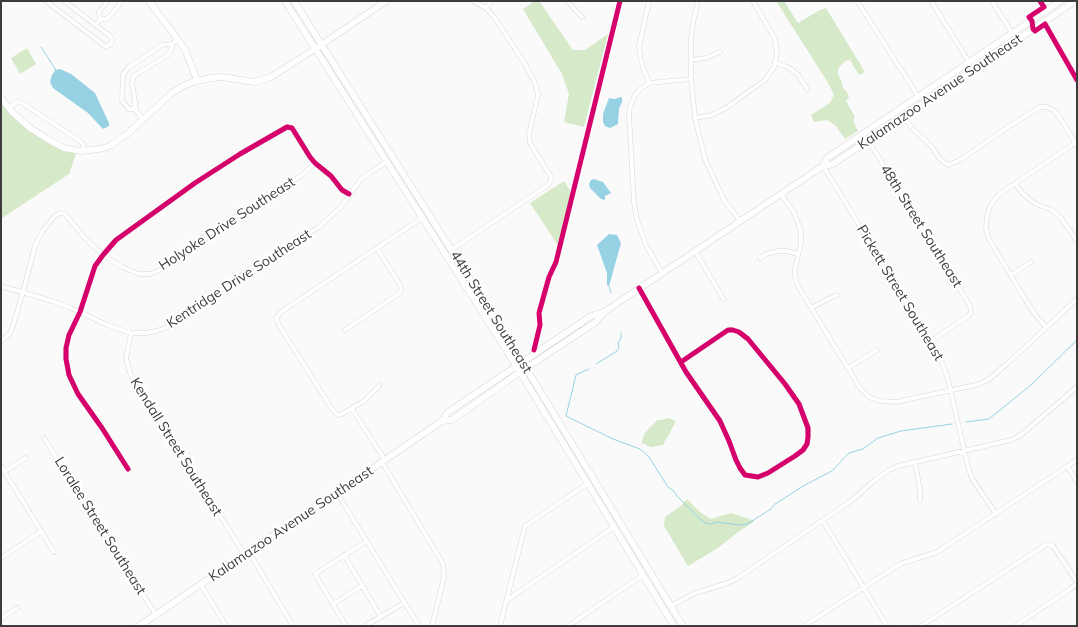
<!DOCTYPE html>
<html>
<head>
<meta charset="utf-8">
<style>
  body { margin:0 }
  #map { position:relative; width:1078px; height:627px; overflow:hidden; background:#fafafa; font-family:Mulish,sans-serif }
  canvas { display:block }
  .frame { position:absolute; inset:0; border:2px solid #3c3c3d; pointer-events:none }
</style>
</head>
<body>
<div id="map">
<canvas width="1078" height="627"></canvas>
<div class="frame"></div>
</div>
<script>
const context = document.querySelector('canvas').getContext('2d');
context.lineJoin = 'round';
function fillPath(path, color) {
  context.fillStyle = color;
  context.fill(path, 'evenodd');
}
function shape(rows) {
  const path = new Path2D();
  for (const r of rows) {
    path.moveTo(r[0], r[1]);
    for (let i = 2; i < r.length; i += 2) path.lineTo(r[i], r[i + 1]);
  }
  return path;
}
function strokePath(path, color, width, dash) {
  context.strokeStyle = color;
  context.lineWidth = width;
  context.lineCap = dash ? 'butt' : 'round';
  context.setLineDash(dash || []);
  context.stroke(path);
}
function drawText(font, color, halo, rows, align = 'center') {
  context.font = font + ' Mulish,sans-serif';
  context.lineWidth = 4;
  context.setLineDash([]);
  context.textBaseline = 'middle';
  context.strokeStyle = halo;
  context.fillStyle = color;
  for (const [text, x, y, turn = 0] of rows) {
    context.save();
    context.translate(x, y);
    context.rotate((+turn || 0) * Math.PI / 180);
    context.textAlign = isNaN(turn) ? turn : align;
    if (halo) context.strokeText(text, 0, 0);
    context.fillText(text, 0, 0);
    context.restore();
  }
}
const green = shape([
  [535,1,539,1,573,50,585,50,608,34,584,127,564,122,569,94,562,74,523,9],
  [776,1,784,1,798,23,820,10,826,8,865,72,859,75,850,60,845,61,838,69,838,74,841,80,843,88,847,92,849,97,846,101,855,117,853,120,858,131,845,139,836,126,827,120,814,122,811,115,830,103,834,95,827,81],
  [27,48,36,64,20,74,11,58],
  [1,100,9,108,49,140,77,151,69,174,2,218,1,217],
  [564,181,572,194,559,247,530,203],
  [668,418,674,420,675,423,663,445,651,447,642,443,642,441,644,434,657,420,661,420],
  [687,499,701,513,711,519,731,513,755,521,738,532,718,548,688,566,664,526,665,517,681,506]
]);
const water = shape([
  [54,67,57,70,60,69,71,74,95,93,109,123,109,126,103,129,88,113,53,88,50,82,52,75,55,71],
  [621,97,622,98,622,102,619,109,618,124,610,128,605,126,603,122,603,114,609,98,615,99],
  [594,179,603,182,611,193,605,196,605,200,601,199,590,188,589,184,591,180],
  [609,234,617,235,621,243,609,286,607,285,607,273,597,245]
]);
const stream = shape([
  [41,47,54,67],
  [609,286,611,293],
  [596,364,617,351,619,348,618,343,621,338,621,333],
  [589,369,576,375,566,416,613,439,640,449,649,457,661,476,668,487,674,491,677,496,699,518,705,523,711,524,716,522,740,525,747,524,771,509,775,504,805,485,832,471,849,453,863,449,878,438,901,431,952,424],
  [966,422,989,419,1031,385,1077,340]
]);
const street = shape([
  [46,1,106,47,111,44,112,40,110,36,64,1],
  [567,1,582,17],
  [698,1,693,23,691,37,691,79,695,118,705,159,716,183,724,200,740,221],
  [857,1,918,96],
  [931,1,969,62],
  [992,1,1012,33],
  [486,8,491,1],
  [100,20,99,12,108,1],
  [95,25,100,20,108,18,122,1],
  [691,60,706,58,720,52],
  [776,63,785,66,791,69,799,76,807,89],
  [649,83,641,61,639,47,649,1],
  [9,108,19,101,80,141,83,144,84,151],
  [135,109,129,109,122,101,123,74,129,67,162,45,172,44,178,39],
  [903,117,913,129,932,147,940,159,948,165,960,160,1008,127,1040,107,1047,107,1053,110,1059,116,1077,146],
  [695,118,712,115,726,108,765,80,774,67,777,54,775,39,753,1],
  [143,120,135,109,135,102,132,83,134,76,169,54,172,48,172,44],
  [868,140,970,306,971,313,967,317,931,341],
  [823,166,940,357,948,379,968,467,973,480,996,514],
  [1015,183,1021,192,1028,198,1036,204,1052,210,1061,218,1077,241],
  [781,194,794,213,801,231,801,244,795,268,795,277,798,286,860,388,869,397,879,401,896,402,976,385,988,380,1007,364,1077,299],
  [451,250,548,185,551,181,551,177,530,143,529,134,538,95,535,83,525,64,495,18,486,8,473,1],
  [695,251,724,300],
  [760,258,766,254,779,251,787,251,798,254],
  [662,273,646,245,637,220,634,203,629,114,630,107,635,95,640,89,649,83,691,79],
  [1011,275,1031,262],
  [1,286,52,301,71,308,107,325,131,333,147,333,160,330,175,324,241,275,319,227,341,207,361,179,386,162],
  [639,288,686,372,720,421,729,441,736,460,740,468,745,475,758,477,768,473,795,456,803,450,807,444,808,437,808,428,799,404,785,384,748,339,739,332,733,330,728,330,681,362],
  [811,308,826,300,837,295],
  [1046,327,1037,317,1025,299,989,239,986,228,987,216,990,206,998,195,1075,143],
  [345,330,400,293,401,290,400,285,377,248],
  [131,333,126,358,131,376,245,555],
  [1,342,10,333,13,326,23,292,35,246,43,230,55,216,60,213,62,213,65,214,84,237,103,255,114,262,122,267,139,274,150,274,158,271,167,265,209,233,267,198,302,175,315,163],
  [848,368,877,350],
  [379,386,364,401,342,414,337,415,332,409,280,327,276,318,281,312,422,218],
  [352,409,385,460],
  [44,438,156,615],
  [382,462,443,564,444,577,432,626],
  [915,462,920,490,920,500],
  [1,466,54,552],
  [1068,467,1077,482],
  [128,469,102,428,78,394,69,375,66,359,66,348,69,335,80,312,95,266,103,255,116,240,195,183,240,154,287,127,292,128,310,157,315,163,331,176,342,190,349,194],
  [4,472,26,458],
  [337,493,419,626],
  [823,521,887,626],
  [249,552,293,626],
  [344,555,381,617],
  [1,558,42,531],
  [201,585,226,626],
  [507,600,614,527],
  [333,604,362,586],
  [671,606,695,593,728,583,738,578,851,501,875,480,889,470,898,466,1011,440,1021,435,1077,387],
  [1,619,17,608],
  [346,626,315,574,367,541],
  [365,626,404,603],
  [500,626,525,526,587,484],
  [568,626,643,575],
  [804,626,900,564,937,552,1077,460],
  [921,626,1047,544,1053,546,1077,582],
  [1015,626,1069,590,1077,583]
]);
const secondary = shape([
  [149,1,185,49,197,80],
  [1,98,12,112,30,128,49,140,64,148,81,151,100,149,110,146,127,134,172,93,183,86,192,82,211,78,222,77,254,82,271,77,321,45,386,1],
  [823,166,833,164,1075,1],
  [442,421,452,420,520,372,596,322,604,312],
  [139,626,382,462,442,421,447,413,591,316,604,312,823,166,827,158,842,148,1060,1]
]);
const primary = shape([
  [285,1,520,372,674,626],
  [294,1,526,368,683,626]
]);
const cycleway = shape([
  [1040,1,1044,7,1029,17,1032,21,1033,29,1035,31,1045,24,1077,80],
  [639,288,686,372,720,421,729,441,736,460,740,468,745,475,758,477,768,473,795,456,803,450,807,444,808,437,808,428,799,404,785,384,748,339,739,332,733,330,728,330,681,362],
  [534,350,540,325,539,313,549,277,556,262,620,1],
  [128,469,102,428,78,394,69,375,66,359,66,348,69,335,80,312,95,266,103,255,116,240,195,183,240,154,287,127,292,128,310,157,315,163,331,176,342,190,349,194]
]);
const streetNames = [
  ["Kalamazoo Avenue Southeast",940,92,-34],
  ["Holyoke Drive Southeast",227,224,-33],
  ["48th Street Southeast",921,226,58],
  ["Kentridge Drive Southeast",239,279,-33],
  ["Pickett Street Southeast",900,293,59],
  ["44th Street Southeast",491,312,58],
  ["Kendall Street Southeast",176,447,58],
  ["Kalamazoo Avenue Southeast",291,524,-34],
  ["Loralee Street Southeast",100,526,58]
];
fillPath(green, '#d6e9c8');
fillPath(water, '#96d2e4');
strokePath(stream, '#96d2e4', 1);
strokePath(street, '#d7d7d7', 5);
strokePath(secondary, '#d7d7d7', 7);
strokePath(primary, '#d7d7d7', 7);
strokePath(street, '#fefefe', 4);
strokePath(secondary, '#fefefe', 6);
strokePath(primary, '#fefefe', 6);
strokePath(cycleway, '#d6006c', 5);
drawText('14px', '#3c3c3d', '#fff', streetNames);
</script>
</body>
</html>
